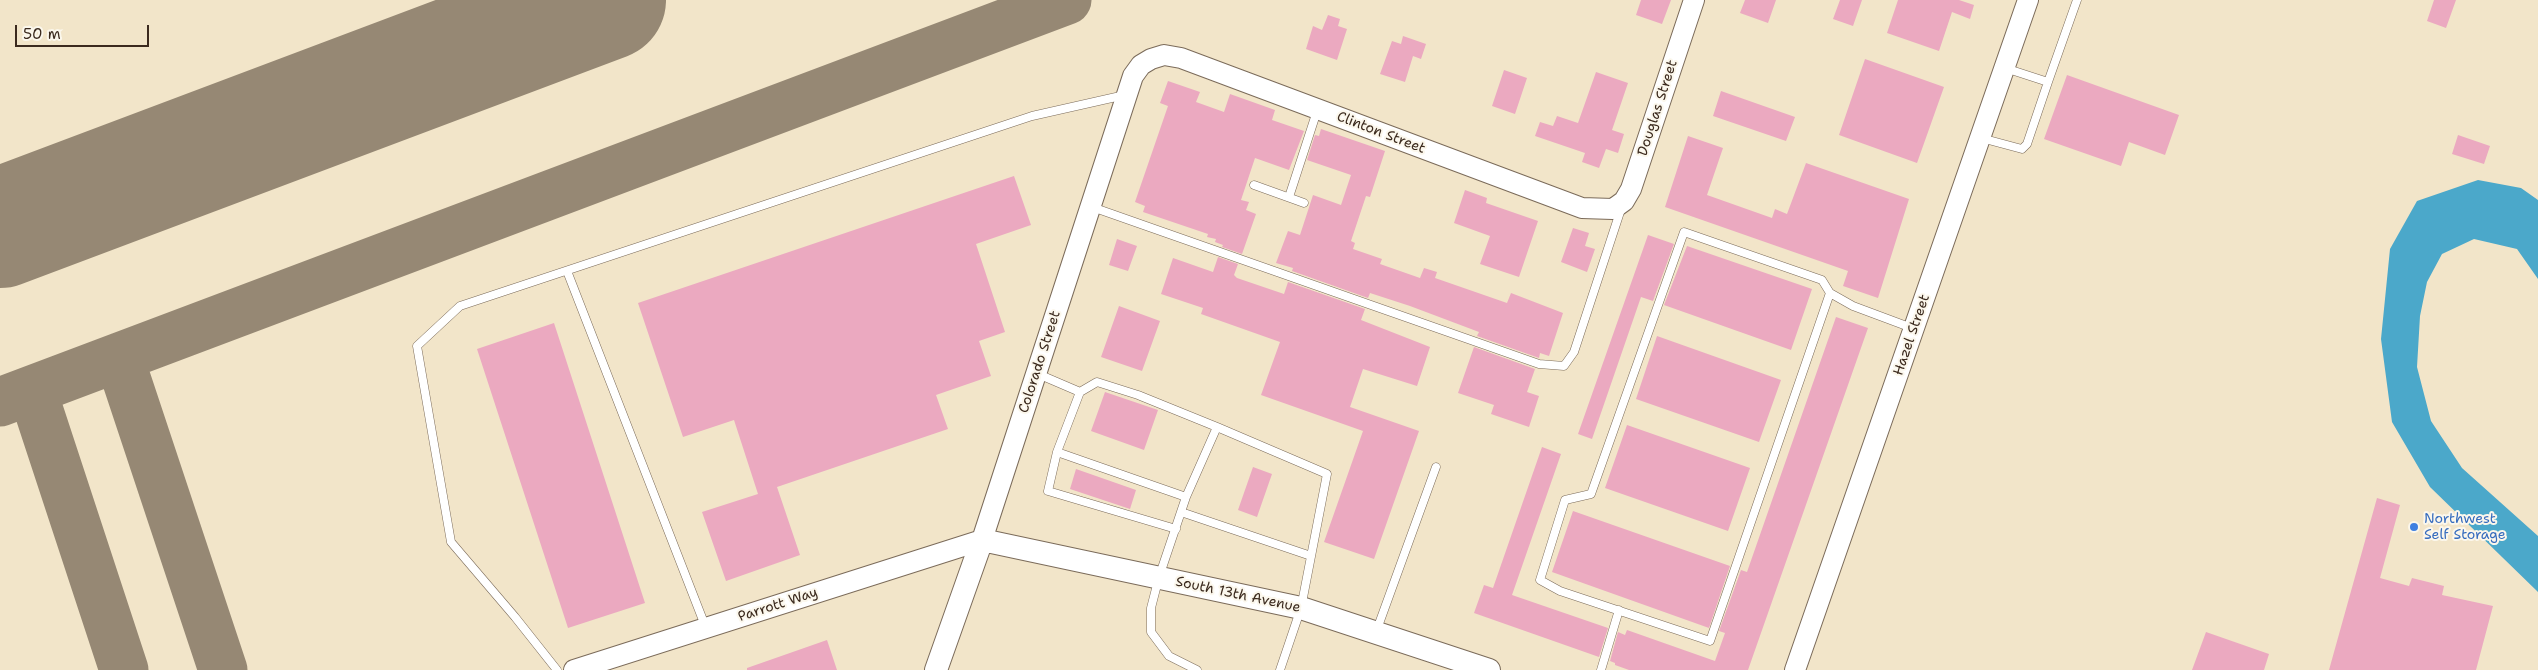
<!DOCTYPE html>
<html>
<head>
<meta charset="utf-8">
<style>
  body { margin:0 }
  #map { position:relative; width:2538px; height:670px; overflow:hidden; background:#f2e5c9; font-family:"Shantell Sans",sans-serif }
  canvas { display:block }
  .scale { position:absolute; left:15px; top:25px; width:134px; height:22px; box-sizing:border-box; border:2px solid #3b2a1e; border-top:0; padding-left:6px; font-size:15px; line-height:18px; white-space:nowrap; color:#3b2a1e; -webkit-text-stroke:4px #fbf7ec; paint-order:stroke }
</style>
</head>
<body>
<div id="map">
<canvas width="2538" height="670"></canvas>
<div class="scale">50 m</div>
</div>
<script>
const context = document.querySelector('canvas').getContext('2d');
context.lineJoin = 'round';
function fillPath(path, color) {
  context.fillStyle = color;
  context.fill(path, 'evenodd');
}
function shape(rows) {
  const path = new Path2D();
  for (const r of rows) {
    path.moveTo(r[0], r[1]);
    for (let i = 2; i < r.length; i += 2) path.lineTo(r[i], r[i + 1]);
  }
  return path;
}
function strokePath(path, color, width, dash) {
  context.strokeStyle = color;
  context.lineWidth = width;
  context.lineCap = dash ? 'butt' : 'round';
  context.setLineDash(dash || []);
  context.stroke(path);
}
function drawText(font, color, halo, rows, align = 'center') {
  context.font = font + ' "Shantell Sans",sans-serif';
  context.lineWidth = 4;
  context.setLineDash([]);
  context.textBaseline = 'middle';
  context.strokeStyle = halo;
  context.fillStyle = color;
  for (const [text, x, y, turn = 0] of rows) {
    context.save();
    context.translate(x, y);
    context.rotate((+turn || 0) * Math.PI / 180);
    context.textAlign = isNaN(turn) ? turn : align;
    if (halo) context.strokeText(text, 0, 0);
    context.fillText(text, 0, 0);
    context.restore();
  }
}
const water = shape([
  [2478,180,2521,188,2538,200,2538,279,2517,249,2474,239,2442,254,2427,282,2420,316,2417,367,2431,421,2462,468,2538,536,2538,592,2430,487,2392,422,2381,339,2390,249,2417,201]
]);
const taxiway = shape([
  [119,357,223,670],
  [32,390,124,670],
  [0,402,1067,0]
]);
const runway = shape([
  [0,228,606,0]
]);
const building = shape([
  [1641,0,1671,0,1662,24,1636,15],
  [1745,0,1776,0,1768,23,1740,13],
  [1840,0,1862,0,1853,26,1833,19],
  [1898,0,1959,0,1974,5,1970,19,1952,12,1939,51,1887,33],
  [2434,0,2456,0,2446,28,2427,21],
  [1328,15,1340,19,1338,26,1347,29,1337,60,1306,49,1313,26,1322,30],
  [1403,36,1426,44,1421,59,1413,56,1405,82,1380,74,1392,41,1401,44],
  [1865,59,1944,87,1917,163,1839,135],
  [1504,70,1527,78,1515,114,1492,106],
  [1596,72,1628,83,1612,130,1624,134,1618,153,1606,149,1599,168,1582,162,1585,153,1535,136,1540,122,1553,126,1557,116,1578,123],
  [2067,75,2179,115,2165,155,2129,142,2121,166,2044,139],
  [1168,81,1200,92,1196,102,1224,112,1230,94,1275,110,1272,120,1304,131,1289,170,1255,158,1241,200,1249,202,1246,210,1256,214,1242,254,1222,247,1223,245,1215,242,1216,239,1207,237,1208,234,1143,212,1145,206,1135,202,1168,106,1160,103],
  [1721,91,1795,117,1786,141,1713,116],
  [1321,129,1385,151,1370,197,1366,196,1351,241,1355,243,1353,249,1382,259,1380,264,1420,278,1424,268,1437,272,1435,278,1507,303,1511,293,1563,313,1549,356,1540,353,1539,358,1477,336,1479,332,1410,306,1370,293,1368,298,1292,271,1293,268,1276,263,1288,231,1300,235,1313,195,1341,205,1351,175,1307,160,1315,135,1319,136],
  [2458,135,2490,146,2484,164,2452,154],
  [1688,136,1723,148,1707,195,1772,218,1775,209,1787,214,1806,163,1909,199,1878,298,1843,286,1848,271,1665,207],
  [1014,176,1031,225,976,244,1005,332,979,341,991,376,936,395,948,429,777,487,800,555,726,581,702,512,758,494,734,420,683,437,638,303],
  [1465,190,1487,198,1486,203,1538,221,1519,277,1480,264,1490,236,1454,223],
  [1573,228,1589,233,1585,246,1595,249,1587,272,1561,262],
  [1648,235,1674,244,1653,301,1641,297,1592,439,1578,434],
  [1117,239,1137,246,1128,271,1109,265],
  [1687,246,1812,289,1791,350,1664,305],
  [1218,257,1238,264,1234,275,1237,278,1284,294,1288,282,1365,309,1361,320,1430,347,1417,386,1363,369,1350,407,1419,431,1374,559,1324,542,1363,431,1261,395,1280,342,1201,314,1203,308,1161,294,1173,258,1213,272],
  [1119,306,1160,321,1142,371,1101,357],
  [1836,317,1868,328,1748,670,1629,670,1615,665,1615,663,1610,661,1618,632,1625,635,1627,630,1715,661,1725,633,1719,631,1741,570,1747,572],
  [554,323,645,603,568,628,477,349],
  [1657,336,1781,380,1759,442,1636,399],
  [1474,347,1535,369,1527,392,1539,396,1529,427,1491,414,1494,405,1458,393],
  [1105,392,1158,410,1144,450,1091,431],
  [1627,425,1750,468,1728,531,1605,488],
  [1542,447,1561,454,1512,595,1608,628,1599,657,1474,613,1484,585,1493,588],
  [1253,467,1272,474,1257,517,1238,510],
  [1076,469,1136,490,1130,509,1070,489],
  [2377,498,2400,505,2380,578,2409,586,2412,578,2444,586,2442,595,2493,606,2476,670,2329,670],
  [1573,511,1730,566,1709,628,1552,572],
  [2206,632,2269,654,2264,670,2192,670],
  [827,640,837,670,747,670,747,668]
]);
const service = shape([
  [2005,68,2048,82,2077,0],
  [1981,138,2022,149,2027,144,2048,82],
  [1254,185,1304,203],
  [1289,197,1317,111],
  [1092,207,1539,364,1564,366,1574,352,1621,209],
  [567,271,706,628],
  [1830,293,1710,641,1560,591,1540,580,1565,500,1591,494,1684,232,1822,280,1830,293,1853,306,1912,328],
  [1038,374,1080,392,1057,452,1186,497,1159,577,1151,608,1151,632,1169,656,1197,670],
  [1080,392,1097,382,1138,395,1217,427,1186,497],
  [1217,427,1327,474,1301,608,1280,670],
  [1057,452,1048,491,1176,529],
  [1181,512,1311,556],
  [1376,632,1436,467],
  [557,670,515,617,451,542,417,346,460,306,1032,116,1125,95],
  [1601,670,1619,610]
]);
const tertiary = shape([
  [574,670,982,540,1133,76,1141,65,1151,59,1164,55,1181,58,1582,208,1613,209,1624,201,1631,189,1694,0],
  [1795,670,2028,0]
]);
const secondary = shape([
  [936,670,982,540,1301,608,1489,670]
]);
const markers = [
  [2414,527,5,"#3f7fe0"]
];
const streetNames = [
  ["Douglas Street",1658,108,-72],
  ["Clinton Street",1381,133,21],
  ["Hazel Street",1912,335,-71],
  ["Colorado Street",1040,362,-72],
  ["South 13th Avenue",1238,595,12],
  ["Parrott Way",778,605,-18]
];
const shopNames = [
  ["Northwest",2424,519],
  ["Self Storage",2424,535]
];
fillPath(water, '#4ba8ca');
strokePath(taxiway, '#968874', 49);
strokePath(runway, '#968874', 120);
fillPath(building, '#eba9c0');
strokePath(service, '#7b6b5a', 9);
strokePath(tertiary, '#7b6b5a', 22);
strokePath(secondary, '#7b6b5a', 24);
strokePath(service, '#fff', 8);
strokePath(tertiary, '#fff', 20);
strokePath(secondary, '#fff', 22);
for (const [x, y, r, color] of markers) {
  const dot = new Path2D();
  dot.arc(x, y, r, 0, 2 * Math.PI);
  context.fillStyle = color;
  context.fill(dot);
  strokePath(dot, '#fbf7ec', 2);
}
drawText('14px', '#3b2a1e', '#fbf7ec', streetNames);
drawText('14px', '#366cbe', '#fbf7ec', shopNames, 'left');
</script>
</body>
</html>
